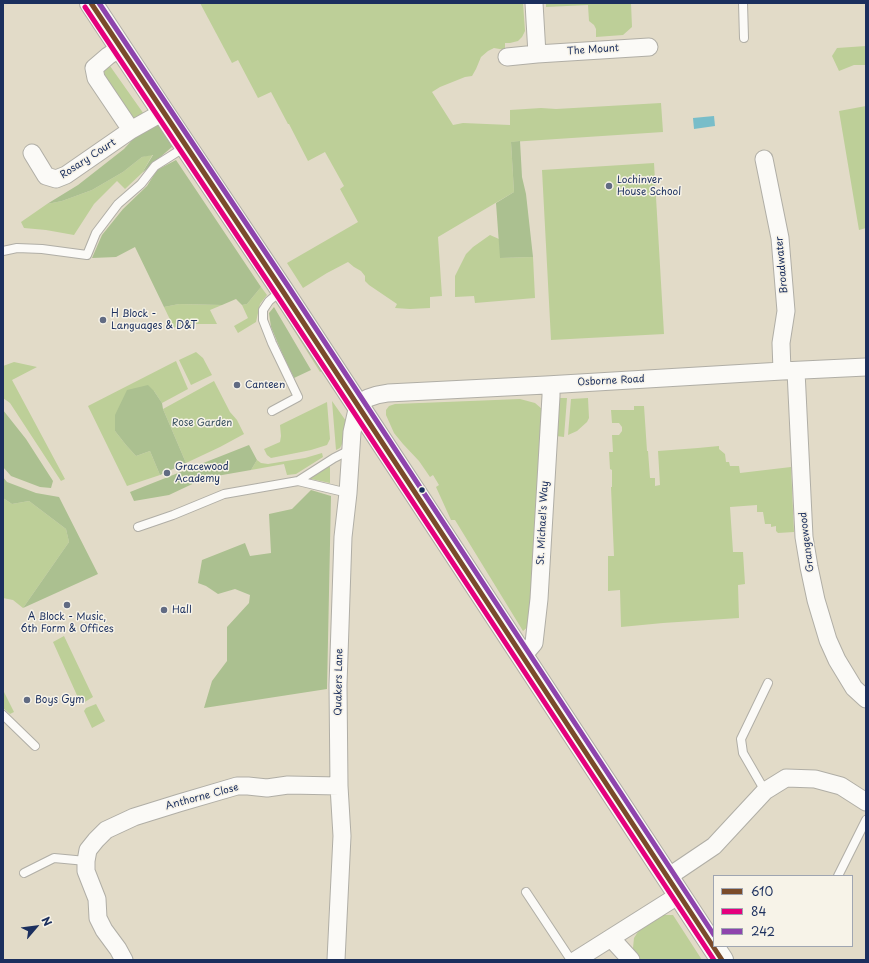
<!DOCTYPE html>
<html>
<head>
<meta charset="utf-8">
<style>
  body { margin:0 }
  #map { position:relative; width:869px; height:963px; overflow:hidden; background:#e2dbc8; font-family:"Playpen Sans",sans-serif }
  canvas { display:block }
  .frame { position:absolute; inset:0; border:4px solid #1b2f5e; pointer-events:none }
  .legend { position:absolute; left:713px; top:875px; width:140px; height:72px; box-sizing:border-box; background:#f7f3e8; border:1px solid #9fa5b1; margin:0; padding:5px 7px; list-style:none; font-size:12px; color:#1b2f5e }
  .legend li { display:flex; align-items:center; gap:8px; height:20px }
  .legend b { width:20px; border:1px solid #9fa5b1 }
  .north { position:absolute; left:16px; top:907px; width:40px; height:40px; -webkit-text-stroke:3px #f7f3e8; paint-order:stroke; rotate:62deg; font-size:11px; font-weight:700; line-height:16px; text-align:center; color:#1b2f5e }
  .north::after { content:''; display:block; margin:auto; width:14px; height:18px; background:#1b2f5e; clip-path:polygon(50% 0,100% 100%,50% 72%,0 100%) }
</style>
</head>
<body>
<div id="map">
<canvas width="869" height="963"></canvas>
<div class="frame"></div>
<ul class="legend">
<li><b style="height:5px;background:#7a4b2a"></b>610</li>
<li><b style="height:5px;background:#e5007d"></b>84</li>
<li><b style="height:5px;background:#8e44ad"></b>242</li>
</ul>
<div class="north">N</div>
</div>
<script>
const context = document.querySelector('canvas').getContext('2d');
context.lineJoin = 'round';
function fillPath(path, color) {
  context.fillStyle = color;
  context.fill(path, 'evenodd');
}
function shape(rows) {
  const path = new Path2D();
  for (const r of rows) {
    path.moveTo(r[0], r[1]);
    for (let i = 2; i < r.length; i += 2) path.lineTo(r[i], r[i + 1]);
  }
  return path;
}
function strokePath(path, color, width, dash) {
  context.strokeStyle = color;
  context.lineWidth = width;
  context.lineCap = dash ? 'butt' : 'round';
  context.setLineDash(dash || []);
  context.stroke(path);
}
function drawText(font, color, halo, rows, align = 'center') {
  context.font = font + ' "Playpen Sans",sans-serif';
  context.lineWidth = 3;
  context.setLineDash([]);
  context.textBaseline = 'middle';
  context.strokeStyle = halo;
  context.fillStyle = color;
  for (const [text, x, y, turn = 0] of rows) {
    context.save();
    context.translate(x, y);
    context.rotate((+turn || 0) * Math.PI / 180);
    context.textAlign = isNaN(turn) ? turn : align;
    if (halo) context.strokeText(text, 0, 0);
    context.fillText(text, 0, 0);
    context.restore();
  }
}
const green = shape([
  [200,3,523,3,525,31,522,37,518,41,510,43,505,43,505,50,494,48,488,51,481,57,476,69,472,76,465,77,440,87,432,92,453,125,463,123,510,125,510,110,541,108,556,109,661,103,663,132,511,142,514,192,438,237,442,296,430,297,430,308,410,309,395,308,397,304,369,285,365,281,365,276,361,271,354,267,348,262,327,273,303,288,287,263,358,222,340,189,344,186,325,152,308,161,289,124,288,124,271,92,258,98,238,60,232,63],
  [546,3,631,3,632,27,623,35,596,37,596,29,594,25,589,21,588,5,546,7],
  [866,46,866,65,854,65,839,71,832,56,837,48],
  [110,66,146,117,130,120,100,76,104,68],
  [866,106,866,228,859,230,839,111],
  [153,154,142,173,125,189,117,181,94,204,74,235,46,230,24,228,21,222,47,204,62,201,92,190,123,172,142,157],
  [654,163,664,334,551,340,542,170],
  [490,235,499,239,501,258,533,257,535,298,475,303,474,296,455,297,455,276,466,254,473,247],
  [261,287,267,295,260,304,256,322,238,333,234,326,248,318,242,305,247,304],
  [179,304,222,305,210,310,217,324,181,324,174,328,164,307],
  [280,304,324,370,320,372,278,305],
  [196,352,203,358,212,375,191,385,179,360],
  [176,361,188,389,162,403,154,391,115,431,126,445,136,456,150,451,160,475,127,486,88,406],
  [14,362,37,367,12,380,65,479,61,481,10,403,3,398,3,366],
  [214,381,230,412,237,420,244,434,220,447,186,463,163,409],
  [558,398,567,398,564,437,556,436],
  [588,398,589,418,587,422,577,431,568,435,571,399],
  [520,399,535,403,542,409,530,625,523,631,455,520,451,520,436,487,439,485,433,475,430,477,419,461,403,444,394,433,386,415,386,410,389,406,395,404],
  [332,401,346,421,344,440,340,448,336,450],
  [327,402,330,439,327,445,311,450,271,458,267,455,264,449,280,442,281,436,280,425],
  [634,406,644,406,647,451,648,451,650,478,655,478,655,486,660,485,658,451,698,448,719,446,719,449,725,454,726,462,729,462,730,466,739,466,740,473,791,467,794,532,778,533,776,531,776,526,771,527,771,524,765,524,763,512,757,512,757,505,730,507,733,552,743,552,745,584,738,585,739,618,663,623,621,627,620,590,608,591,608,556,614,556,611,487,612,487,612,470,610,469,609,452,613,452,612,435,619,435,622,431,622,427,619,423,612,423,611,410,634,410],
  [322,453,323,457,296,474,287,475,284,464,251,470,257,460,261,463,268,464,305,458],
  [330,465,330,483,311,479,311,476],
  [3,498,12,504,29,501,66,529,69,542,23,608,13,600,3,598],
  [64,636,93,697,83,703,80,702,53,642],
  [3,690,14,712,10,714,3,708],
  [96,704,105,721,92,728,84,711,86,708],
  [664,915,673,915,702,960,639,960,635,956,633,948,634,938,639,930,652,921]
]);
const forest = shape([
  [156,121,173,146,142,173,153,155,142,157,123,172,92,190,62,201,47,204,78,185,124,149,146,125],
  [520,141,522,177,526,194,533,257,500,258,496,203,514,192,511,142],
  [176,160,261,287,247,304,242,305,236,299,222,305,179,304,164,307,135,247,116,257,92,258,102,235,123,209,147,186,157,170],
  [274,307,311,370,294,378,282,353,271,327,269,313],
  [148,385,154,391,162,403,163,409,186,463,160,475,150,451,136,456,126,445,115,431,115,415,127,390],
  [3,410,26,439,53,481,51,488,40,487,11,476,3,467],
  [249,445,257,460,251,470,205,478,169,495,134,501,130,492],
  [3,477,7,482,36,493,59,497,98,574,23,608,69,542,66,529,29,501,12,504,3,498],
  [311,490,331,496,327,689,204,708,212,681,227,661,227,627,249,603,250,595,235,589,218,594,206,586,198,583,202,560,245,543,250,556,271,553,269,514,292,509]
]);
const water = shape([
  [714,116,715,126,694,129,693,118]
]);
const lane = shape([
  [743,3,744,38],
  [3,251,17,248,42,249,87,255,96,233,118,204,141,184,155,166,185,147],
  [272,411,298,397,272,343,263,320,263,310,269,301,282,290],
  [298,481,348,493],
  [138,527,173,515,224,494,298,481,334,458,350,450],
  [3,715,35,746],
  [765,791,743,753,741,739,768,683],
  [24,873,54,858,86,861],
  [838,876,866,820],
  [526,892,571,960]
]);
const street = shape([
  [534,3,537,54,649,47],
  [120,48,108,56,94,68,96,78,131,130],
  [507,57,537,54],
  [32,153,46,176,56,179,66,175,131,130,163,112],
  [764,159,780,238,786,311,781,343,782,371],
  [796,371,804,537,809,567,816,600,828,640,837,660,854,688,866,699],
  [523,656,534,643,539,599,551,396,551,385],
  [668,877,714,846,765,791,786,778,815,779,841,786,866,802],
  [611,938,631,960],
  [124,960,118,949,104,930,98,918,97,899,86,871,86,861,88,850,96,840,106,830,134,817,179,803,237,786,248,786,267,788,288,785,339,786],
  [336,960,342,836,339,786,338,685,343,537,348,493,352,432,358,405,368,398,377,395,388,393,546,385,782,371,866,367],
  [576,960,679,895]
]);
const secondary = shape([
  [91,3,163,112,282,290,722,960]
]);
const bus1 = shape([
  [91,3,282,290,722,960]
]);
const bus2 = shape([
  [85,7,276,294,714,960]
]);
const bus3 = shape([
  [99,3,288,286,714,935]
]);
const markers = [
  [609,186,4,"#616b83"],
  [103,320,4,"#616b83"],
  [237,385,4,"#616b83"],
  [167,473,4,"#616b83"],
  [422,490,3.5,"#1b2f5e"],
  [67,605,4,"#616b83"],
  [164,610,4,"#616b83"],
  [27,700,4,"#616b83"]
];
const streetNames = [
  ["The Mount",593,50,-4],
  ["Rosary Court",88,159,-33],
  ["Broadwater",782,265,-95],
  ["Osborne Road",611,381,-3],
  ["St. Michael's Way",543,523,-87],
  ["Grangewood",807,542,-97],
  ["Quakers Lane",339,682,-89],
  ["Anthorne Close",202,797,-15]
];
const poiNames = [
  ["Lochinver",617,180],
  ["House School",617,192],
  ["H Block -",111,314],
  ["Languages & D&T",111,326],
  ["Canteen",245,385],
  ["Gracewood",175,467],
  ["Academy",175,479],
  ["Hall",172,610],
  ["A Block - Music,",67,617,"center"],
  ["6th Form & Offices",67,629,"center"],
  ["Boys Gym",35,700]
];
const parkNames = [
  ["Rose Garden",202,423]
];
fillPath(green, '#bdcf98');
fillPath(forest, '#abc090');
fillPath(water, '#78bdc9');
strokePath(lane, '#b0aea6', 10);
strokePath(street, '#b0aea6', 19);
strokePath(secondary, '#b0aea6', 24);
strokePath(lane, '#fbfaf7', 8);
strokePath(street, '#fbfaf7', 17);
strokePath(secondary, '#fbfaf7', 22);
strokePath(bus1, '#7a4b2a', 5);
strokePath(bus2, '#e5007d', 5);
strokePath(bus3, '#8e44ad', 5);
for (const [x, y, r, color] of markers) {
  const dot = new Path2D();
  dot.arc(x, y, r, 0, 2 * Math.PI);
  context.fillStyle = color;
  context.fill(dot);
  strokePath(dot, '#f7f3e8', 1.5);
}
drawText('10px', '#1b2f5e', '#f7f3e8', streetNames);
drawText('10px', '#1b2f5e', '#f7f3e8', poiNames, 'left');
drawText('10px', '#3c5462', '#f7f3e8', parkNames);
</script>
</body>
</html>
